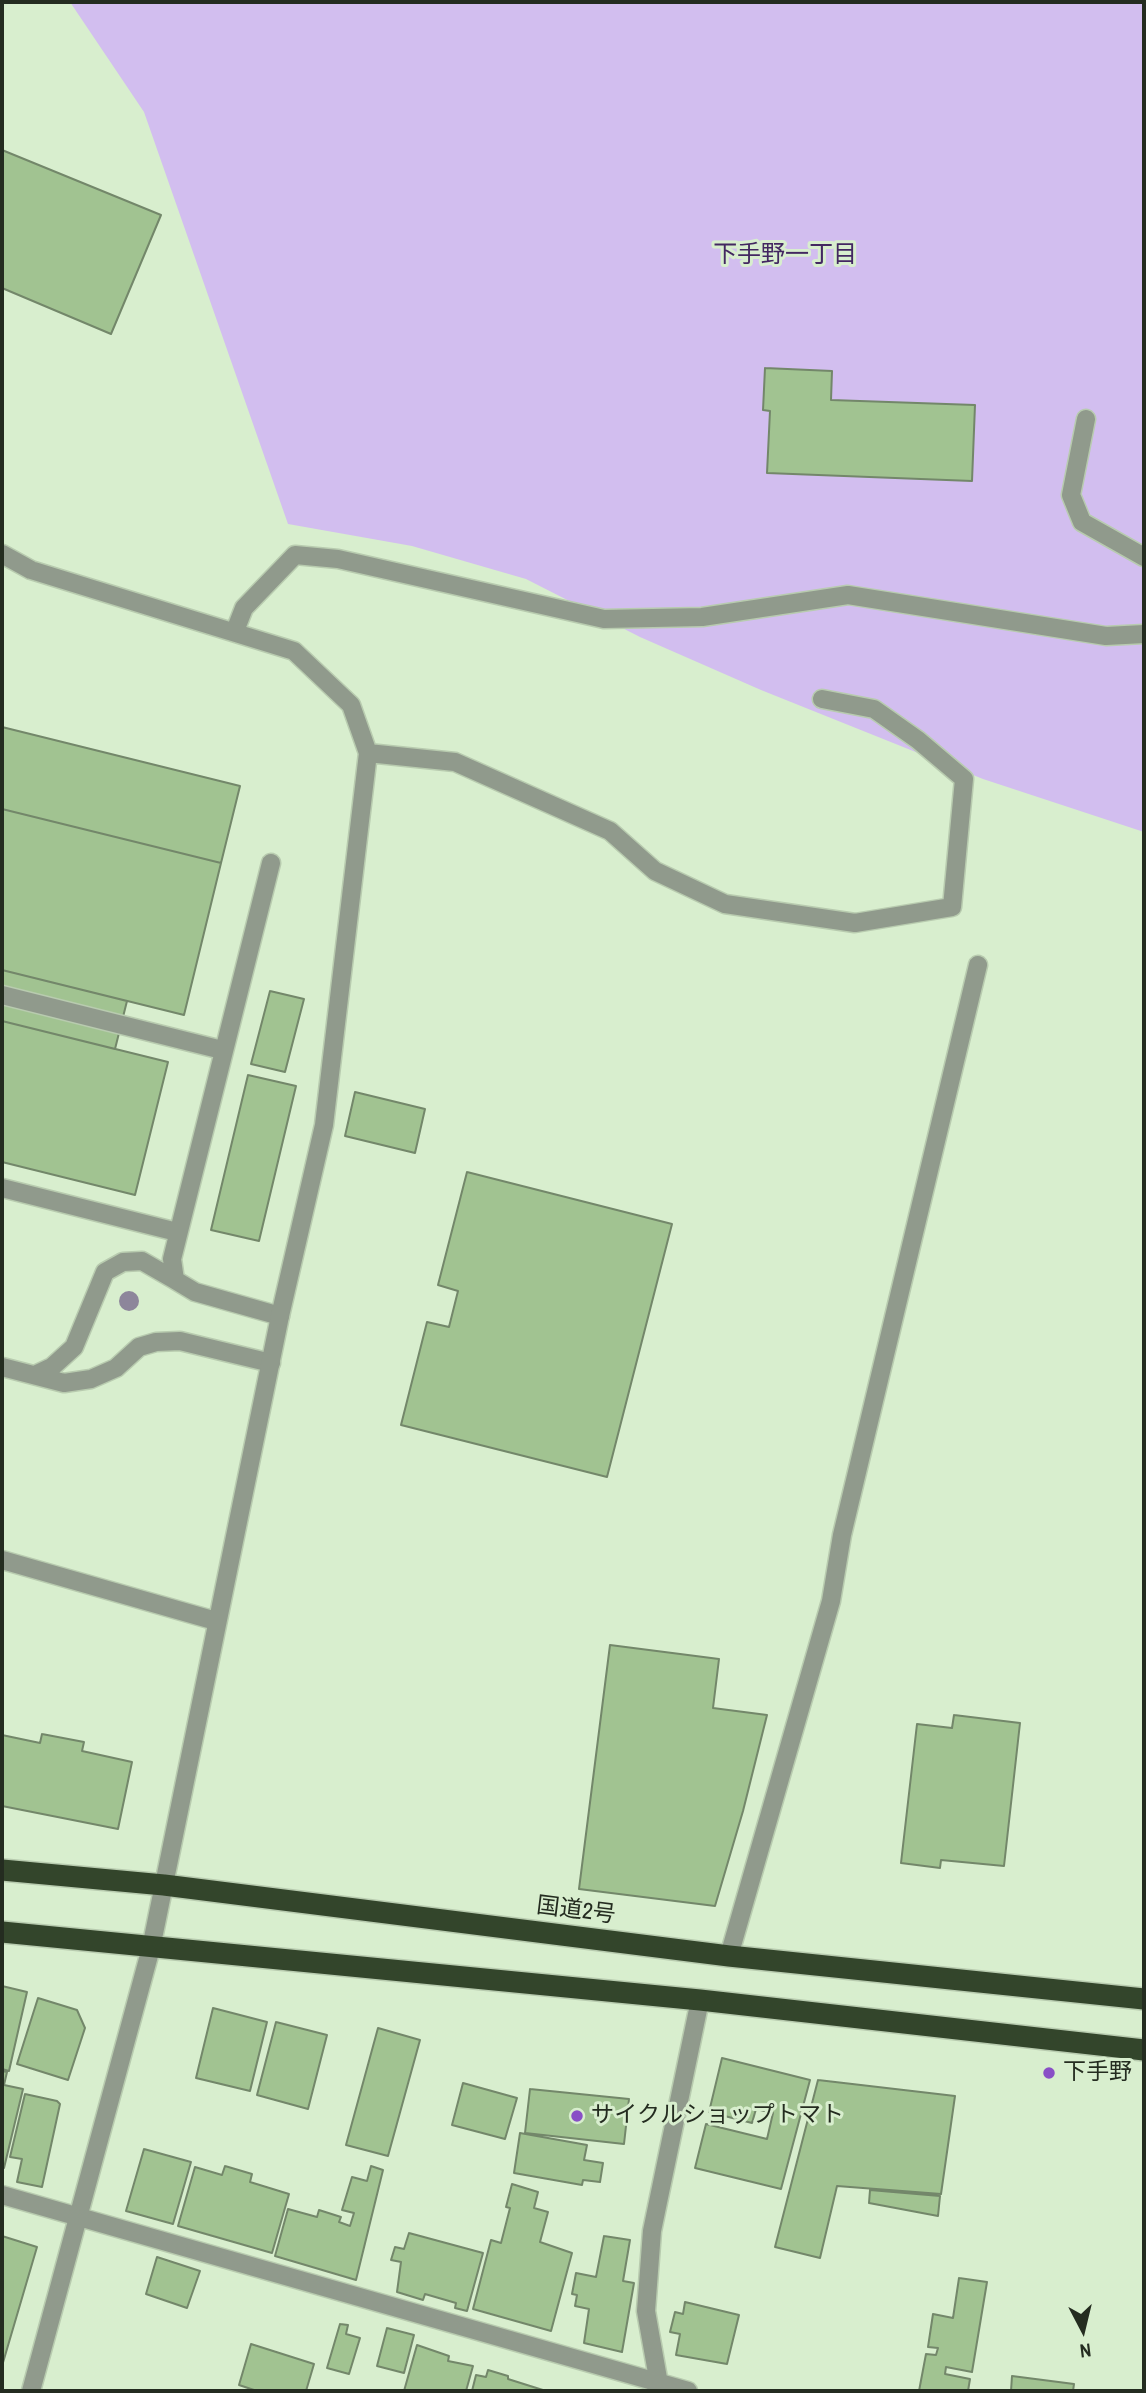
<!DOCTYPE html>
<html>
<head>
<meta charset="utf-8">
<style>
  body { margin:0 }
  #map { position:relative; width:1146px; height:2393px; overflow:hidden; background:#d8eece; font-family:"Archivo Narrow",sans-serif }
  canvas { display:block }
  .frame { position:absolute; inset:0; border:4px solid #242c20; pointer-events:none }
  .north { position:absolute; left:1048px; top:2295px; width:70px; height:70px; -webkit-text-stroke:5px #d8eece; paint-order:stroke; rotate:173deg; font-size:19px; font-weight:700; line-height:28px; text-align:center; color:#242c20 }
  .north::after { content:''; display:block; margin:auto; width:24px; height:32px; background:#242c20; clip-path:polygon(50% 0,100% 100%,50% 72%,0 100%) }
</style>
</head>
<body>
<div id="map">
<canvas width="1146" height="2393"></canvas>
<div class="frame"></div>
<div class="north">N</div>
</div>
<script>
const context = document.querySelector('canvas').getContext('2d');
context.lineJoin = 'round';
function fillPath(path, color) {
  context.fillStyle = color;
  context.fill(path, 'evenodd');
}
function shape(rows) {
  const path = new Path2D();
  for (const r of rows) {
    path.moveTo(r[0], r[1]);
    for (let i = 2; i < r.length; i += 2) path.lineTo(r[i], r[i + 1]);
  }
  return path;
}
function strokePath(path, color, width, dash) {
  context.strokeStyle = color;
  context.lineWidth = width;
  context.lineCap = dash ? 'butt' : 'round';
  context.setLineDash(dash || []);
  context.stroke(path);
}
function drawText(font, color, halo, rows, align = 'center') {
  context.font = font + ' "Archivo Narrow","Noto Sans JP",sans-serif';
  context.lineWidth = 6;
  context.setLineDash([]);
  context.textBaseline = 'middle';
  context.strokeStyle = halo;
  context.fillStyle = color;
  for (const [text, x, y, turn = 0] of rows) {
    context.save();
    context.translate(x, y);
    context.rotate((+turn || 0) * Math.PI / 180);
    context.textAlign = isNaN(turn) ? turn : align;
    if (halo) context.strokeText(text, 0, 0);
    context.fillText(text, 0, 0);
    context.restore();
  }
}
const green = shape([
  [70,2,1144,2,1144,832,983,779,761,690,640,637,526,579,412,546,288,524,144,112]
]);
const building = shape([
  [2,150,161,215,111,334,2,288,2,150],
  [765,368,832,371,831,400,975,405,972,481,767,473,770,411,763,410,765,368],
  [2,727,240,786,221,863,2,809,2,727],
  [2,809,221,863,184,1015,2,970,2,809],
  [2,970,127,1001,115,1049,2,1021,2,970],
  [270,991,304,999,285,1072,251,1064,270,991],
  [2,1021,168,1062,135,1195,2,1162,2,1021],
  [248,1075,296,1086,259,1241,211,1230,248,1075],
  [355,1092,425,1109,415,1153,345,1136,355,1092],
  [467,1172,672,1224,607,1477,401,1425,427,1322,449,1327,458,1291,438,1285,467,1172],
  [610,1645,719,1659,713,1708,767,1715,743,1811,715,1906,579,1889,610,1645],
  [954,1715,1020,1723,1004,1866,941,1860,940,1868,901,1863,917,1724,952,1728,954,1715],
  [42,1734,84,1742,82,1751,132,1762,118,1829,2,1806,2,1735,40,1743,42,1734],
  [2,1986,27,1992,9,2071,2,2069,2,1986],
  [38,1998,77,2010,85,2028,68,2080,17,2064,38,1998],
  [213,2008,267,2022,250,2091,196,2078,213,2008],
  [276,2022,327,2035,308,2109,257,2095,276,2022],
  [378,2028,420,2040,388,2156,346,2145,378,2028],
  [722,2058,810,2080,781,2189,695,2168,706,2124,767,2139,773,2113,756,2109,752,2123,709,2112,722,2058],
  [2,2071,7,2072,4,2085,23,2089,4,2168,2,2167,2,2071],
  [818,2080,955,2096,941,2194,837,2186,820,2258,775,2247,818,2080],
  [463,2083,517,2098,505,2139,452,2125,463,2083],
  [530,2089,629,2099,624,2144,525,2133,530,2089],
  [25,2094,57,2101,60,2104,42,2187,17,2182,22,2159,10,2157,25,2094],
  [520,2133,587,2145,584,2160,603,2163,600,2182,583,2180,582,2185,514,2173,520,2133],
  [144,2149,191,2162,173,2224,126,2211,144,2149],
  [225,2166,252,2174,250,2182,289,2194,272,2253,178,2226,195,2167,222,2175,225,2166],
  [371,2166,383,2170,356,2280,275,2256,288,2209,317,2217,319,2210,341,2217,339,2222,350,2226,354,2213,342,2210,352,2177,367,2181,371,2166],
  [512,2184,538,2192,534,2208,548,2212,540,2242,572,2253,551,2331,473,2309,491,2240,501,2243,510,2208,506,2207,512,2184],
  [870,2190,940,2196,938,2216,869,2203,870,2190],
  [409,2233,483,2253,467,2311,455,2308,456,2303,425,2294,423,2300,397,2292,401,2262,391,2260,395,2247,404,2249,409,2233],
  [2,2236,37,2247,2,2366,2,2236],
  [604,2236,630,2240,623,2281,634,2283,622,2352,584,2343,589,2309,575,2306,577,2295,572,2294,576,2273,596,2277,604,2236],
  [157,2257,200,2271,187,2308,146,2294,157,2257],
  [959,2278,987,2282,972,2372,946,2367,945,2374,970,2379,968,2391,919,2391,926,2354,936,2355,938,2348,928,2347,933,2314,953,2318,959,2278],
  [685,2302,739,2315,727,2364,676,2355,680,2334,670,2332,675,2312,683,2314,685,2302],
  [340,2324,348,2325,346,2334,360,2338,349,2374,327,2368,340,2324],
  [387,2328,414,2335,404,2373,377,2366,387,2328],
  [251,2344,314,2364,306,2391,257,2391,239,2385,251,2344],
  [417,2345,449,2356,448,2361,473,2366,466,2391,404,2391,417,2345],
  [488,2370,508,2376,508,2379,546,2391,472,2391,476,2375,486,2377,488,2370],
  [1012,2376,1074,2384,1073,2391,1011,2391,1012,2376]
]);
const lane = shape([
  [271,863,172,1259,175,1280,195,1292,280,1316],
  [2,995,222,1050],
  [2,1188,177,1232],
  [2,1367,64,1383,91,1379,116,1368,139,1347,156,1342,180,1341,271,1363],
  [35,1375,52,1367,74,1347,105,1272,123,1262,142,1261,175,1280],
  [729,1956,831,1601,842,1535,978,965]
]);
const street = shape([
  [1086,419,1071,495,1082,522,1144,557],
  [2,554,31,570,294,651,351,705,368,753,324,1125,280,1316,151,1948,31,2391],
  [235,631,244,608,295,555,338,559,604,619,702,617,848,595,1106,636,1144,634],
  [368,753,455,762,610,831,655,871,725,904,855,923,952,907,964,779,918,740,874,709,822,699],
  [2,1560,216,1621],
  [2,2195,688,2391],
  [656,2391,659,2384,646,2311,652,2231,700,2000]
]);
const highway = shape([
  [2,1870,164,1885,729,1956,1144,1999],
  [2,1932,700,2000,1144,2050]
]);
const trees = [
  [129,1301]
];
const markers = [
  [1049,2073,7,"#894fc6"],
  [577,2116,7,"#894fc6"]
];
const streetNames = [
  ["国道2号",576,1911,7]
];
const poiNames = [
  ["下手野",1063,2073],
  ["サイクルショップトマト",591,2116]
];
const neighbourhoodNames = [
  ["下手野一丁目",785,256]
];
fillPath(green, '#d2beef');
fillPath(building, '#a1c391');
strokePath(building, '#73876a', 2);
strokePath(lane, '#b8cbaf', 21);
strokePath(street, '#b8cbaf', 21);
strokePath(highway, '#b8cbaf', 24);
strokePath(lane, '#909a8c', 18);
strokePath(street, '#909a8c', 18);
strokePath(highway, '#33452b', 21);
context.fillStyle = '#8d869b';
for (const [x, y] of trees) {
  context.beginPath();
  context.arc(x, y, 10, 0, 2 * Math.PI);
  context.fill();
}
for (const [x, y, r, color] of markers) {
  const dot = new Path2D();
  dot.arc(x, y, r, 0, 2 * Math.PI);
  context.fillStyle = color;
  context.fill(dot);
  strokePath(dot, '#d8eece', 2.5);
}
drawText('23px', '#242c20', '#d8eece', streetNames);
drawText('23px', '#242c20', '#d8eece', poiNames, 'left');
drawText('24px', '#432761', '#d8eece', neighbourhoodNames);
</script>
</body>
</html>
